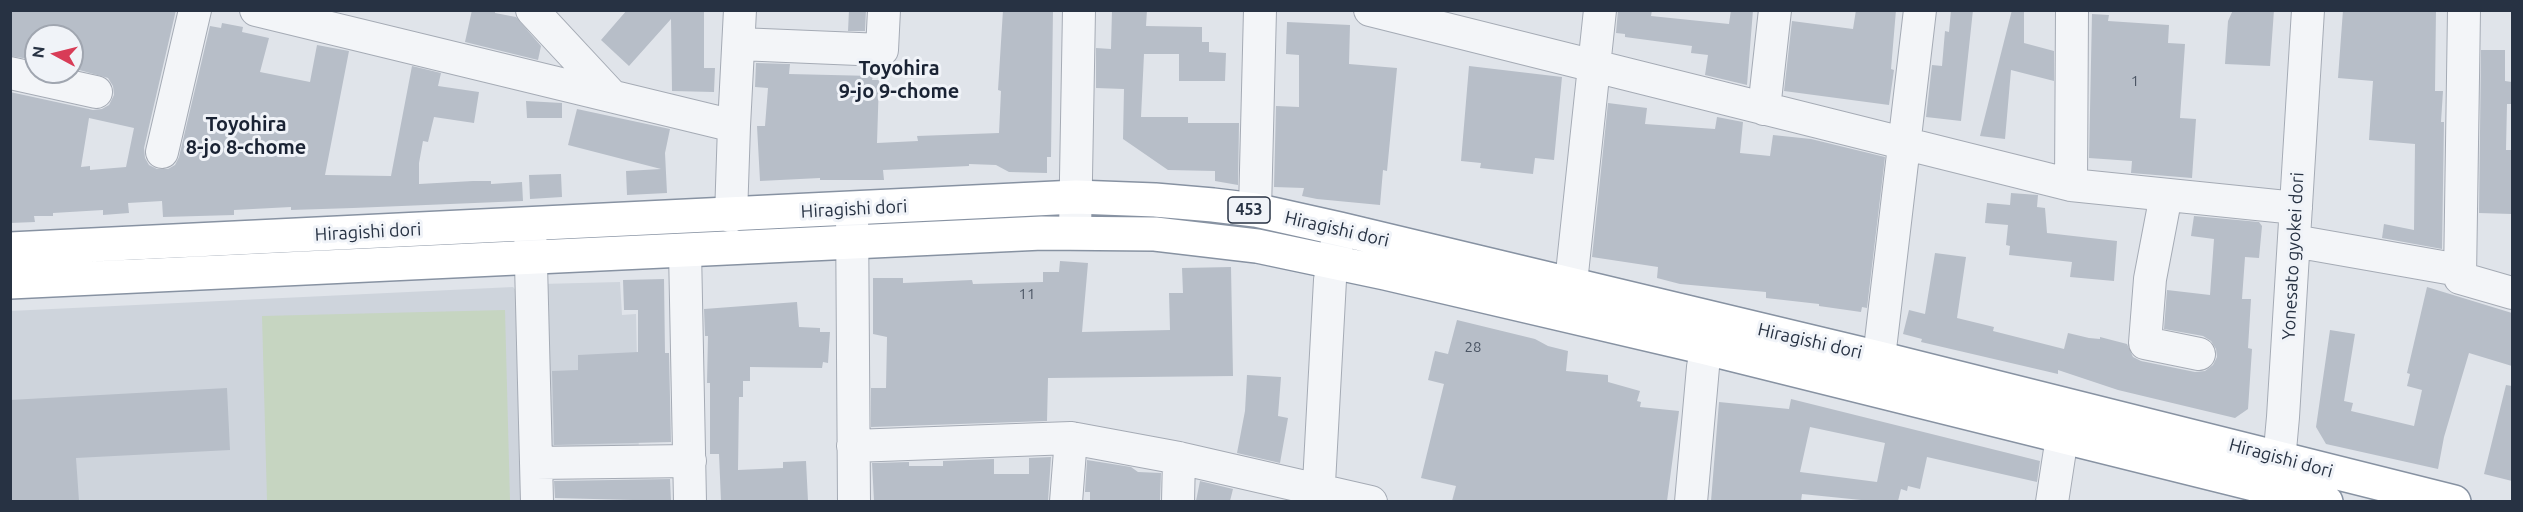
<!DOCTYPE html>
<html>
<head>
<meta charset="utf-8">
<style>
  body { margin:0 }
  #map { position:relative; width:2523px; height:512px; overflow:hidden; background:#e0e4ea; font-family:Ubuntu,sans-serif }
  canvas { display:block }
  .frame { position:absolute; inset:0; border:12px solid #273243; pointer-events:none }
  .north { position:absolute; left:24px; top:24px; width:60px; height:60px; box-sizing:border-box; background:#f0f3f8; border:2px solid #a0a6b0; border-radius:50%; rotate:277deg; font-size:16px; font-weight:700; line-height:24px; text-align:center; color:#273243 }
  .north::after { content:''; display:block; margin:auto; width:21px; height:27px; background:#d83c57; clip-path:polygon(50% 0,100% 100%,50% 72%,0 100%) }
</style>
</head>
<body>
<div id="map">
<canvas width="2523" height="512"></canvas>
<div class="frame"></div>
<div class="north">N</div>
</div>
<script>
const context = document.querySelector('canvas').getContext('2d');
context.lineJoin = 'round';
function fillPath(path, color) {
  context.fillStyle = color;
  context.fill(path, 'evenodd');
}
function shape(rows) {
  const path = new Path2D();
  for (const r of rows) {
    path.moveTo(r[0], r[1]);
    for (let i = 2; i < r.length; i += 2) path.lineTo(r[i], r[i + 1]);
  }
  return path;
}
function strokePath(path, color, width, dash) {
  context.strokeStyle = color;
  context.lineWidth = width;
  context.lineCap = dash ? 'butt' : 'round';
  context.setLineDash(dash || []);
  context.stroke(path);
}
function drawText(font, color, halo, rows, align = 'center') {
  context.font = font + ' Ubuntu,sans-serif';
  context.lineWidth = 6;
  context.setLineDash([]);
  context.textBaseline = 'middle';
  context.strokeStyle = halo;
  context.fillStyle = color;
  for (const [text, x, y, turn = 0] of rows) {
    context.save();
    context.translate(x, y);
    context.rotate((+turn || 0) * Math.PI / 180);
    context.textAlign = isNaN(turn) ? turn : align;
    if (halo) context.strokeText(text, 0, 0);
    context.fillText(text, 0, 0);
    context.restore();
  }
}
const built = shape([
  [620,282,622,315,636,314,639,455,544,455,541,284],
  [513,287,519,293,523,501,11,501,10,311]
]);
const green = shape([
  [505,310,510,501,267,501,262,316]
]);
const building = shape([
  [10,10,176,10,144,148,145,158,149,165,157,169,168,169,175,165,179,157,210,26,221,28,222,23,243,27,242,32,269,38,260,72,310,82,317,45,349,51,325,175,391,176,412,66,441,73,438,86,479,92,474,123,434,117,428,142,423,141,419,163,419,184,473,181,491,181,491,184,522,182,523,201,353,208,291,210,291,207,234,210,234,215,163,217,162,201,128,203,129,213,103,215,103,210,53,213,53,216,34,216,35,222,10,223,10,92,93,110,102,109,109,105,114,95,113,86,108,78,72,68,72,36,36,36,36,60,10,56],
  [89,118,134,128,126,167,90,170,90,166,81,167],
  [472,10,495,10,495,13,516,17,541,46,538,60,465,42],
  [627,10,704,10,704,68,715,68,714,92,672,91,671,19,629,66,601,40],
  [849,10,866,10,865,31,848,31],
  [1003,10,1053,10,1051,157,1047,157,1047,173,1009,172,996,165,969,164,969,166,883,170,884,180,820,180,820,178,760,181,757,126,765,126,768,88,755,87,756,63,790,64,789,74,873,76,872,80,879,80,877,143,918,141,917,136,999,133,1001,91,998,90],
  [1112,10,1147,10,1146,26,1202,27,1202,42,1209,42,1209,52,1226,53,1225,81,1179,81,1179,54,1144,54,1141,117,1188,117,1188,123,1239,123,1238,185,1215,181,1215,171,1168,170,1123,139,1124,89,1096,88,1096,48,1111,49],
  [1618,10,1652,10,1651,16,1729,24,1731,10,1753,10,1747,85,1705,75,1708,55,1691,53,1692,46,1625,37,1625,34,1616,33],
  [1856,10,1896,10,1891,69,1894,70,1889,105,1784,91,1792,21,1853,29],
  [1951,10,1973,10,1961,121,1926,117,1932,65,1942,66,1945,31,1949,32],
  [2012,10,2024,10,2024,43,2054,51,2054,81,2011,70,2005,139,1980,136],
  [2233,10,2274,10,2270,66,2225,64,2228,21],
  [2343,10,2436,10,2435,91,2443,91,2441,122,2444,122,2442,249,2382,238,2384,224,2414,230,2415,144,2369,140,2373,81,2338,78],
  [2092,14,2109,15,2108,21,2169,25,2168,43,2185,44,2180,118,2196,119,2192,178,2131,173,2132,161,2089,158],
  [1287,22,1350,25,1349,64,1397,68,1387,171,1383,170,1380,205,1317,199,1302,196,1304,188,1274,187,1276,106,1299,107,1299,55,1286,54],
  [2481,50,2505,50,2505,81,2512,82,2511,104,2507,104,2506,150,2512,150,2512,214,2479,213],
  [1469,66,1562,77,1554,160,1535,158,1533,174,1480,168,1481,163,1461,161],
  [526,101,562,103,562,118,527,118],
  [1608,103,1647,108,1645,124,1715,129,1717,117,1743,122,1740,153,1770,156,1773,135,1811,139,1885,157,1867,308,1862,307,1861,312,1819,306,1819,304,1766,298,1766,292,1680,284,1657,278,1658,267,1592,257],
  [577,109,670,129,665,153,667,193,627,195,626,171,661,169,568,145],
  [561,174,562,197,530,199,529,175],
  [2011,193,2038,195,2037,207,2045,208,2047,233,2117,241,2114,281,2070,277,2072,262,2009,255,2010,246,2006,245,2008,225,1985,223,1987,203,2010,205],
  [2194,216,2259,222,2262,226,2259,258,2245,257,2242,299,2251,299,2248,348,2252,349,2248,409,2235,418,2118,390,2058,370,2058,374,1921,342,1922,339,1903,334,1909,310,1925,314,1935,253,1966,257,1957,318,1994,327,1993,331,2064,349,2068,333,2089,338,2100,339,2100,337,2127,344,2133,357,2141,361,2195,372,2205,371,2213,365,2217,357,2216,349,2211,341,2203,336,2164,329,2167,290,2210,295,2214,239,2191,236],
  [1060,261,1088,263,1082,332,1170,330,1169,293,1183,293,1182,268,1231,267,1233,376,1048,378,1047,421,871,427,871,388,886,388,887,337,873,334,873,278,903,278,903,283,972,280,973,284,1043,282,1043,272,1059,272],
  [664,279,665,353,669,353,671,442,554,445,552,371,578,370,578,355,638,352,638,310,624,310,623,280],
  [2427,287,2512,313,2512,366,2469,353,2444,437,2438,469,2326,444,2316,427,2330,330,2355,334,2344,401,2353,403,2351,411,2414,426,2422,390,2407,386,2410,374,2407,373],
  [797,302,799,327,820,328,820,332,830,332,828,363,823,362,822,368,750,367,750,381,743,381,743,397,739,397,738,470,783,468,783,462,806,461,808,501,721,501,719,454,710,454,710,383,707,383,708,336,705,336,704,309],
  [1457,320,1535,339,1548,346,1568,351,1566,371,1608,375,1608,382,1640,391,1637,401,1641,402,1640,407,1679,411,1667,501,1452,501,1456,486,1421,478,1444,384,1428,380,1435,351,1448,354],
  [1247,375,1281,377,1278,416,1288,418,1280,463,1237,453,1245,411],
  [2506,385,2512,386,2512,481,2484,474],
  [227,388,230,450,76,458,79,501,10,501,10,400],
  [1791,399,2040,461,2037,482,1927,457,1920,489,1908,486,1907,491,1901,489,1898,501,1871,501,1802,494,1801,501,1711,501,1719,402,1789,409],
  [1810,427,1885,443,1877,482,1800,472],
  [1051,457,1048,501,874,501,872,463,909,462,909,466,943,466,943,461,994,459,994,474,1029,474,1029,458],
  [1087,460,1131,467,1138,472,1161,473,1160,501,1090,501,1090,492,1085,492],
  [670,479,671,501,555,498,554,481],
  [1200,481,1233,489,1230,501,1196,501]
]);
const minor = shape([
  [256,10,734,126,731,216],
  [532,10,611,95],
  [1370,10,2071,185,2296,208],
  [2464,10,2460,278,2512,293],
  [739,44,882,50,884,10],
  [10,73,96,92],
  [1764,109,1775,10],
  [734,126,740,10],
  [162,152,195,10],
  [2071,185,2072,10],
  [2166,195,2150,279,2145,343,2199,354],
  [852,209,854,502],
  [1255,210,1260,10],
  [530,224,537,502],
  [1075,233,1079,10],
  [2294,241,2459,270],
  [685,250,690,502],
  [1568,311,1600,10],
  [1876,383,1920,10],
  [853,446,1071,438,1179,458,1371,502],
  [536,463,690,461],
  [2277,483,2283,417,2308,10],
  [1066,502,1071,438],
  [1178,502,1179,458],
  [1318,502,1330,280,1338,237],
  [1691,502,1703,367,1711,324],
  [2052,502,2066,411]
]);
const highway = shape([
  [10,249,1076,197,1155,200,1213,205,1255,210,1340,229,1879,358,2454,502],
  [10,282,1042,233,1155,234,1257,246,1385,273,1706,348,2326,502]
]);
const numberNames = [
  ["1",2135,81],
  ["11",1027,294],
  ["28",1473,347]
];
const shields = [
  [1249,210,42]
];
const shieldNames = [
  ["453",1249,210]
];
const streetNames = [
  ["Hiragishi dori",854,209,-3],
  ["Hiragishi dori",1337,229,13],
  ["Hiragishi dori",368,232,-3],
  ["Yonesato gyokei dori",2293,256,-87],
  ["Hiragishi dori",1810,341,13],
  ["Hiragishi dori",2281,458,15]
];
const neighbourhoodNames = [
  ["Toyohira",899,68],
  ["9-jo 9-chome",899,91],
  ["Toyohira",246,124],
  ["8-jo 8-chome",246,147]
];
fillPath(built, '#ced4dc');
fillPath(green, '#c6d5c1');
fillPath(building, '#b7bec8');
strokePath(minor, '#a5abb5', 34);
strokePath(highway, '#8792a2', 36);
strokePath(minor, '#f3f5f8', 32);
strokePath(highway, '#fff', 33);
drawText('15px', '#4b5564', null, numberNames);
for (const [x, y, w] of shields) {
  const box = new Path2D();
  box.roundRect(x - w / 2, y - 13, w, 26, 4.5);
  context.fillStyle = '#f0f3f8';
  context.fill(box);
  strokePath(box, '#273243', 1.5);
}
drawText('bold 16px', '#273243', null, shieldNames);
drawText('18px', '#273243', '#f0f3f8', streetNames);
drawText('bold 20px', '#1a2334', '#f0f3f8', neighbourhoodNames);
</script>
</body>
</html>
